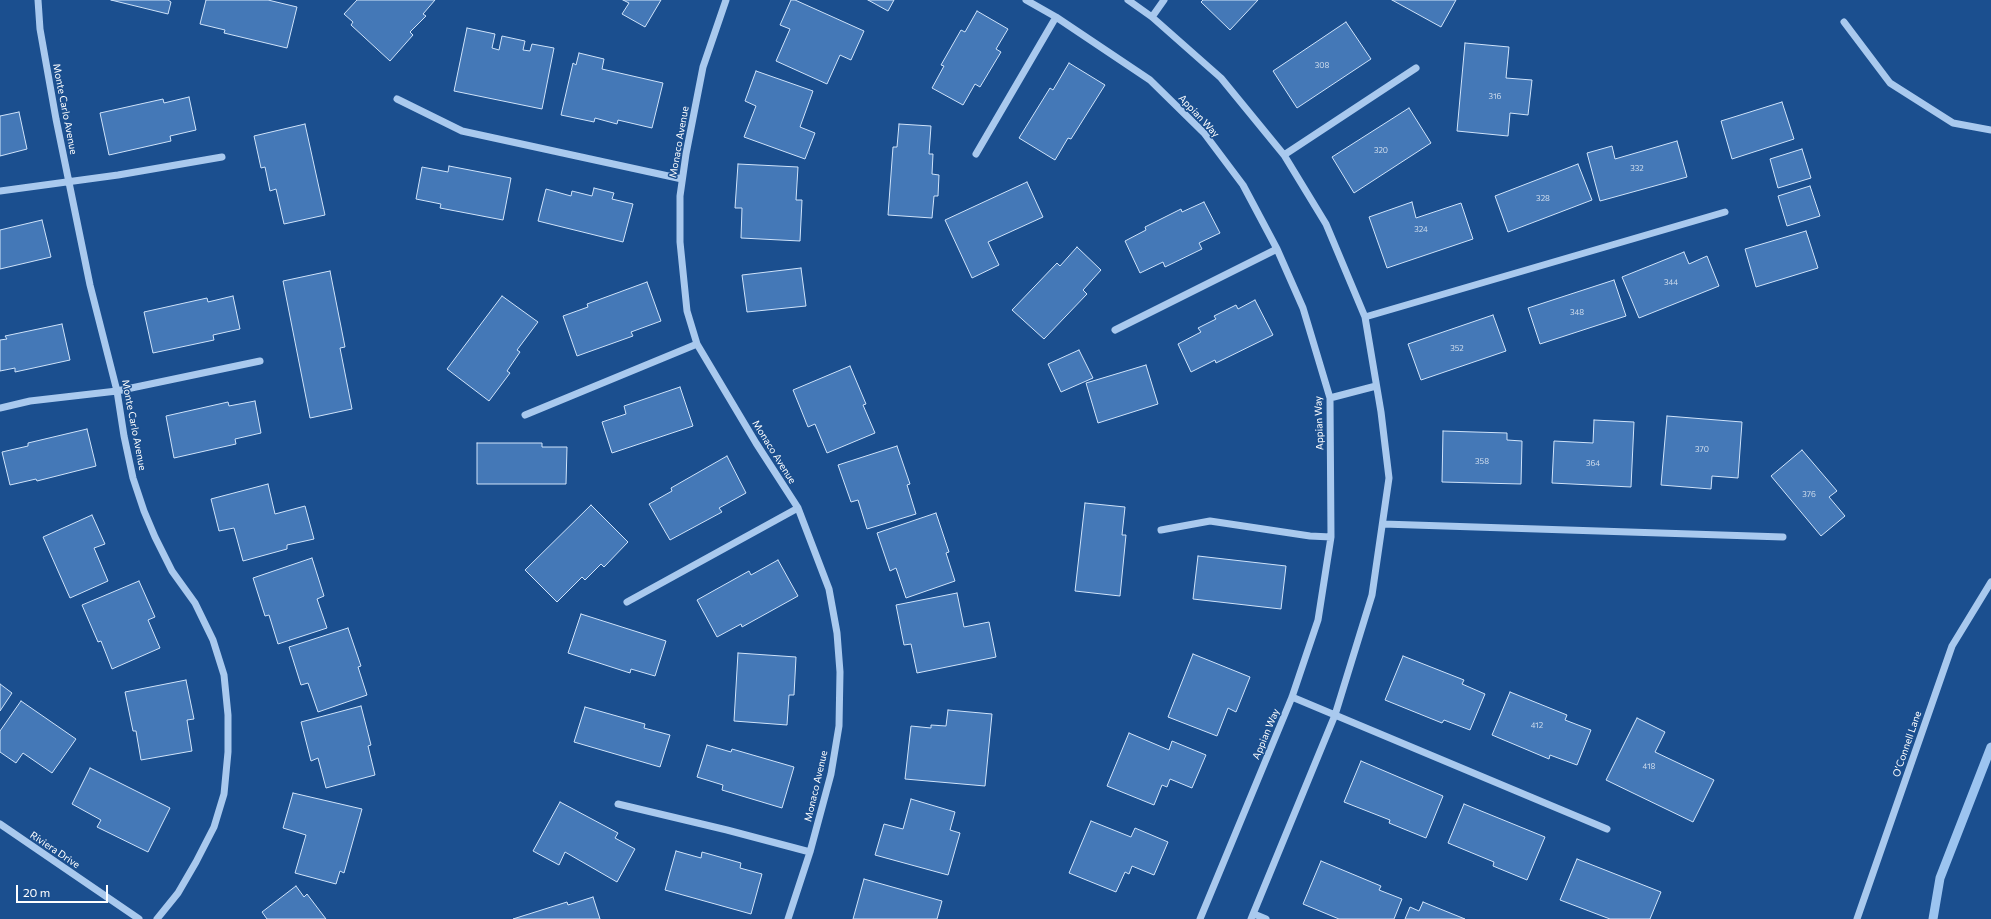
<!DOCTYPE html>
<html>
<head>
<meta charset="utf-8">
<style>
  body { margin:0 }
  #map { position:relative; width:1991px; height:919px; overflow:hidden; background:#1b4f8f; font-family:Commissioner,sans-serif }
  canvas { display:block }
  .scale { position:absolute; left:16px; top:885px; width:92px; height:18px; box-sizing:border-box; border:2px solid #fff; border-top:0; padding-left:5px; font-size:12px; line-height:14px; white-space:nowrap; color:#fff; -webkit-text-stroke:3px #1b4f8f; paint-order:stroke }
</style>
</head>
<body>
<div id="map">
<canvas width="1991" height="919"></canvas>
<div class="scale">20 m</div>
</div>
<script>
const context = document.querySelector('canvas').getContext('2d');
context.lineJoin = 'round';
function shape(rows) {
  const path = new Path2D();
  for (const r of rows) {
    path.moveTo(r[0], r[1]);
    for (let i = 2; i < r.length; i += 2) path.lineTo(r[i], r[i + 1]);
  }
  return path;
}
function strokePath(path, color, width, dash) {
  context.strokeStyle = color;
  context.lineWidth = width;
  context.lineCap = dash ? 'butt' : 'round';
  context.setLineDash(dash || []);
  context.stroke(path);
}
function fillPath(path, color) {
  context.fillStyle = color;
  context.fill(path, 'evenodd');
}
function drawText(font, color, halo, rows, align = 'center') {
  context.font = font + ' Commissioner,sans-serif';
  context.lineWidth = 3;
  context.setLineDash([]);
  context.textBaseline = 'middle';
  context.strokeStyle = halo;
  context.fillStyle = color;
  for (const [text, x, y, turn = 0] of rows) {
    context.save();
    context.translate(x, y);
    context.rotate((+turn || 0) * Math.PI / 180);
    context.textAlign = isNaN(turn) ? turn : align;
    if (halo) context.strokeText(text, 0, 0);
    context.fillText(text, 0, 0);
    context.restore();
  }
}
const stream = shape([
  [1933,919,1940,878,1991,747]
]);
const building = shape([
  [111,0,168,0,171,2,168,14,111,0],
  [206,0,268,0,297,7,287,48,224,33,225,30,200,24,206,0],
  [357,0,435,0,423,14,426,16,410,32,413,35,390,61,351,25,353,22,344,14,357,0],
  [623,0,661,0,645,27,622,14,629,3,623,0],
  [791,0,795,0,864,31,851,60,840,55,827,84,776,61,790,29,780,25,791,0],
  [868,0,894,0,888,11,868,0],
  [1203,0,1258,0,1230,30,1201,2,1203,0],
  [1392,0,1456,0,1441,27,1392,0],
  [977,11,1008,29,996,49,1001,52,980,87,975,84,963,105,932,88,944,66,941,65,961,30,965,32,977,11],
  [1346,22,1371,59,1297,108,1273,71,1346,22],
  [467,28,495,34,492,48,499,50,502,36,525,41,523,50,530,51,532,44,554,48,542,109,454,91,467,28],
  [1465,43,1509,47,1506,78,1532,80,1528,115,1510,113,1508,136,1457,131,1465,43],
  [579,53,604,59,602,69,663,83,652,128,618,120,617,124,595,118,594,122,561,115,573,63,576,65,579,53],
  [1069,63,1105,85,1071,139,1068,138,1055,160,1019,138,1050,88,1053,90,1069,63],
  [756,71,813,91,800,127,815,133,805,159,744,137,756,106,745,101,756,71],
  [189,97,196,130,170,136,171,141,109,155,100,113,163,99,164,103,189,97],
  [1782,102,1794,139,1732,159,1721,121,1782,102],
  [1409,108,1431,143,1354,193,1332,157,1409,108],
  [19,112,27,149,0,156,0,116,19,112],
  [305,124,325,215,284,224,276,189,270,191,265,167,261,168,254,136,305,124],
  [899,124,931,126,929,154,933,154,932,174,939,175,938,196,934,196,932,218,888,215,893,147,897,147,899,124],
  [1677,141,1687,177,1600,201,1587,153,1612,146,1615,159,1677,141],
  [1802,149,1811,178,1778,188,1770,159,1802,149],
  [738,164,798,167,796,200,802,200,800,241,741,238,742,208,735,208,738,164],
  [1578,164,1592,200,1508,232,1495,196,1578,164],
  [449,166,511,178,503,220,440,208,441,204,416,199,422,167,448,172,449,166],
  [1027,182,1043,217,988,242,999,265,972,278,945,220,1027,182],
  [1810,186,1820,216,1787,226,1778,196,1810,186],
  [594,188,614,193,612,199,633,204,623,242,538,221,546,189,571,196,572,191,592,196,594,188],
  [1204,202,1220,233,1199,243,1202,249,1165,267,1163,262,1140,273,1125,241,1146,230,1145,227,1181,209,1182,212,1204,202],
  [1412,202,1416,218,1461,203,1473,239,1387,268,1369,217,1412,202],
  [42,220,51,257,0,269,0,230,42,220],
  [1806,231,1818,268,1756,287,1745,249,1806,231],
  [1077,247,1101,270,1083,290,1087,294,1044,339,1012,310,1057,263,1060,266,1077,247],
  [1684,252,1689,264,1707,256,1719,286,1639,318,1622,277,1684,252],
  [801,268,806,306,747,312,742,275,801,268],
  [330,271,345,347,340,348,352,409,310,418,283,281,330,271],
  [1614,280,1626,316,1540,344,1528,308,1614,280],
  [647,282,661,321,631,332,633,336,577,356,563,316,588,307,587,304,647,282],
  [233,296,240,329,213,335,214,340,153,353,144,312,207,298,208,302,233,296],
  [502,296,538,322,517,350,520,352,507,371,510,373,489,401,447,369,502,296],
  [1255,300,1273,335,1216,363,1215,360,1191,372,1178,344,1201,332,1198,328,1216,319,1214,316,1236,305,1238,309,1255,300],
  [1493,315,1506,351,1421,380,1408,344,1493,315],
  [62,324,70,360,15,372,15,368,0,371,0,340,7,339,5,336,62,324],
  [1079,350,1093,378,1061,392,1048,364,1079,350],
  [1146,365,1158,404,1098,423,1086,383,1146,365],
  [850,366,866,404,863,405,875,433,827,453,815,424,808,427,793,390,850,366],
  [680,387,693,426,612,453,602,422,626,414,624,406,680,387],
  [255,401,261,433,235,439,236,444,174,458,166,416,228,402,229,406,255,401],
  [1667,416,1742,422,1738,478,1712,476,1711,489,1661,485,1667,416],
  [1594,420,1634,422,1631,487,1552,483,1554,441,1593,443,1594,420],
  [87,429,96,466,37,481,36,479,10,485,2,452,28,446,28,443,87,429],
  [1443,431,1507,433,1507,440,1522,441,1521,484,1442,482,1443,431],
  [477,443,542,443,542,447,567,447,566,484,477,484,477,443],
  [897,446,910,484,907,485,916,514,867,529,858,500,851,502,838,465,897,446],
  [1802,450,1837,491,1829,497,1845,516,1821,536,1771,476,1802,450],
  [727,456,746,493,719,508,722,512,670,540,649,504,672,491,671,488,727,456],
  [268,484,275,514,305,506,314,539,287,545,287,549,243,561,234,528,219,531,211,499,268,484],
  [1085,503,1125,507,1122,535,1126,535,1120,596,1075,591,1085,503],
  [591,505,628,542,604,567,601,564,585,580,582,577,557,602,525,570,591,505],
  [936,513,949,552,946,553,955,581,906,598,896,568,890,571,877,533,936,513],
  [92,515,105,544,94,548,108,581,70,598,43,537,92,515],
  [1198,556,1286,566,1281,609,1193,599,1198,556],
  [312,558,324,596,317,599,327,628,278,644,269,615,265,616,253,578,312,558],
  [778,560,798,596,742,627,741,624,717,637,697,600,749,571,751,575,778,560],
  [139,581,155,617,148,620,160,648,112,669,101,641,98,642,82,605,139,581],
  [957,593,964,627,989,622,996,657,917,673,911,644,904,645,896,605,957,593],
  [581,614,666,641,655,676,631,669,630,673,568,653,581,614],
  [348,628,361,666,358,667,367,695,318,712,308,683,301,685,289,647,348,628],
  [738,653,796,657,794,695,789,695,787,725,734,721,738,653],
  [1193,654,1250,677,1236,712,1228,708,1217,736,1168,717,1193,654],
  [1403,656,1464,680,1462,684,1485,694,1470,730,1444,720,1442,723,1385,700,1403,656],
  [186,680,194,719,187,720,192,751,141,760,136,731,133,731,125,692,186,680],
  [0,684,12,693,0,711,0,684],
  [1510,692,1567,715,1565,720,1591,730,1577,765,1550,755,1549,759,1492,735,1510,692],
  [21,701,76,739,52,773,23,753,16,763,0,752,0,731,21,701],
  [361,706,371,745,368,746,375,775,326,788,318,758,311,761,301,722,361,706],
  [585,707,645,724,644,728,670,735,660,767,574,742,585,707],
  [948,710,992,714,985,786,905,779,911,726,931,728,931,725,946,726,948,710],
  [1637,718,1665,732,1655,752,1714,780,1693,822,1606,780,1637,718],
  [1129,733,1169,750,1172,741,1206,755,1192,788,1170,779,1167,787,1162,785,1154,805,1107,786,1129,733],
  [707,745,731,752,732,749,794,767,782,808,722,790,723,785,697,777,707,745],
  [1361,761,1443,796,1426,838,1389,823,1390,820,1344,802,1361,761],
  [90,768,170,808,148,852,97,827,101,820,72,804,90,768],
  [293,793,362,809,344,873,340,871,336,884,295,873,306,835,283,828,293,793],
  [911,799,955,812,950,830,960,833,948,875,875,855,884,824,903,829,911,799],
  [560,802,618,833,615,838,635,849,617,882,565,852,559,865,533,851,560,802],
  [1464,804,1545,837,1527,880,1493,866,1494,862,1448,843,1464,804],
  [1091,821,1131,837,1135,828,1168,842,1154,875,1132,866,1129,874,1125,872,1116,892,1069,873,1091,821],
  [676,851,701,858,702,852,741,863,740,868,762,874,751,914,665,890,676,851],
  [1577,859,1661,892,1650,919,1610,919,1560,900,1577,859],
  [1321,861,1381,886,1379,890,1402,899,1394,919,1339,919,1303,904,1321,861],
  [864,879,942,901,937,919,853,919,864,879],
  [296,886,304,897,307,894,326,919,267,919,262,912,296,886],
  [593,897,600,919,513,919,567,902,568,905,593,897],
  [1423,902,1465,919,1405,919,1410,907,1419,911,1423,902]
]);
const minor = shape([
  [38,0,40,29,56,119,90,285,117,391,124,436,133,478,144,511,155,537,172,571,195,603,213,640,224,675,228,715,228,752,224,794,214,827,196,862,178,893,157,919],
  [726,0,703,67,686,154,680,196,680,242,687,311,697,344,756,443,798,508,829,589,837,633,840,672,839,726,831,774,810,852,788,919],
  [1026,0,1056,17,1150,80,1204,133,1243,185,1277,249,1303,308,1330,398,1331,537,1318,620,1292,697,1200,919],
  [1128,0,1152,17,1221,78,1284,155,1326,224,1365,317,1381,412,1389,478,1372,595,1335,715,1251,919],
  [1152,17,1164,0],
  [1844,22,1890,83,1953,123,1991,130],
  [397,99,462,131,682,179],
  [976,154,1056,17],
  [1284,155,1416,68],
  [0,191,118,175,222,157],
  [1365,317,1725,212],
  [1115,330,1277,249],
  [1330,398,1376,386],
  [0,408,30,401,117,391,260,361],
  [525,415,697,344],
  [1383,524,1783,537],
  [1161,530,1210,521,1310,536,1331,537],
  [627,602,798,508],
  [1292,697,1607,829],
  [618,804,727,830,810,852],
  [0,824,139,919],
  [1254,914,1266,919],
  [1857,919,1952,646,1991,582]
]);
const numberNames = [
  ["308",1322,65],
  ["316",1495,96],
  ["320",1381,150],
  ["332",1637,168],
  ["328",1543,198],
  ["324",1421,229],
  ["344",1671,282],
  ["348",1577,312],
  ["352",1457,348],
  ["370",1702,449],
  ["358",1482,461],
  ["364",1593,463],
  ["376",1809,494],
  ["412",1537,725],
  ["418",1649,766]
];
const streetNames = [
  ["Monte Carlo Avenue",65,109,79],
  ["Appian Way",1199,116,47],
  ["Monaco Avenue",679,142,-80],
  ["Appian Way",1319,423,-92],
  ["Monte Carlo Avenue",134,425,79],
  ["Monaco Avenue",774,452,58],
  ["Appian Way",1266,734,-67],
  ["O’Connell Lane",1907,744,-71],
  ["Monaco Avenue",816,786,-77],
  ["Riviera Drive",55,850,34]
];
strokePath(stream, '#9cc4f0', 9);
fillPath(building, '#4478b7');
strokePath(building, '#cfe3fa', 1);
strokePath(minor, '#a9c9ee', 7);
drawText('8px', '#d0dded', null, numberNames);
drawText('10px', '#fff', '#1b4f8f', streetNames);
</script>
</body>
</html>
